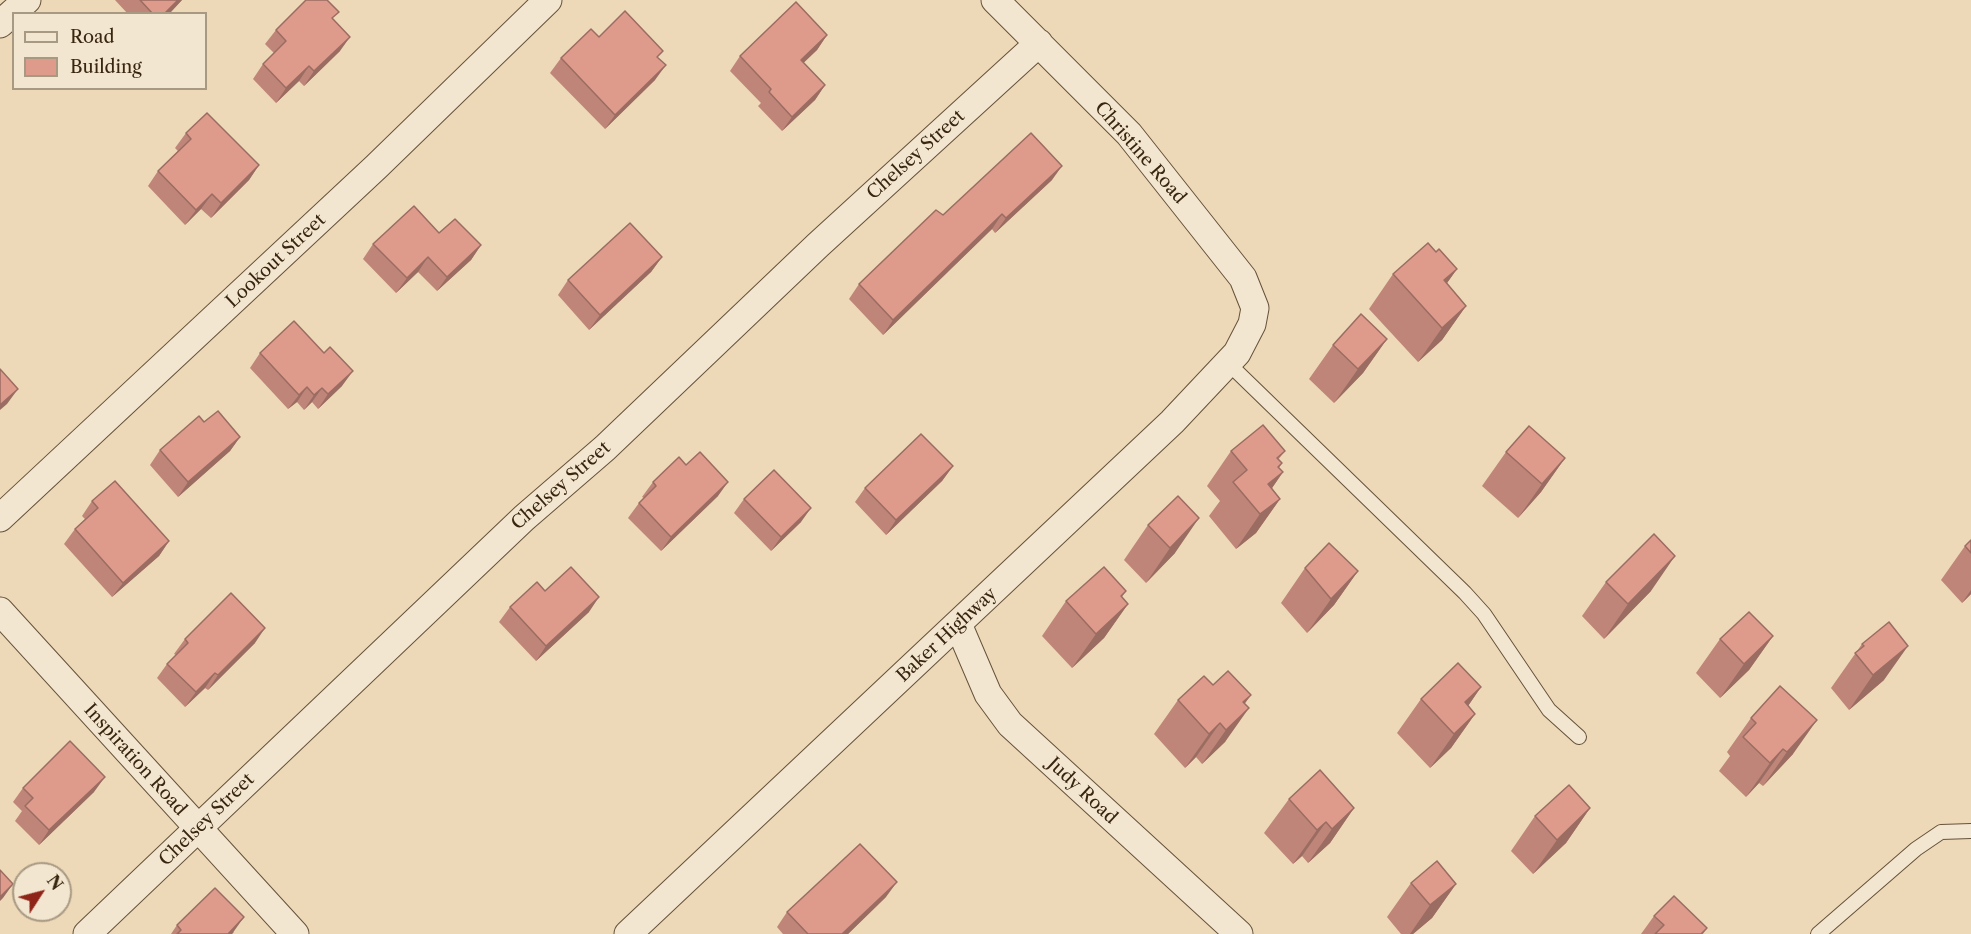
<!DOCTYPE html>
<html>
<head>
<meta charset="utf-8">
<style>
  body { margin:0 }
  #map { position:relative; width:1971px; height:934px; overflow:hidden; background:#edd8b7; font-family:"Libre Caslon Text",serif }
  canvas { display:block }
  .legend { position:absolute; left:12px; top:12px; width:195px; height:78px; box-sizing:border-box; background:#f3e6d0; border:2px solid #a89983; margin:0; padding:8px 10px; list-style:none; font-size:18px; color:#382610 }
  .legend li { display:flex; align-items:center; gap:12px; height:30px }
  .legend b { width:30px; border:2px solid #a89983 }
  .north { position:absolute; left:12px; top:862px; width:60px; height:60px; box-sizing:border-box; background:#f3e6d0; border:2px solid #a89983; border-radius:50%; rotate:54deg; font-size:16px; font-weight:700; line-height:24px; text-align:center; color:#382610 }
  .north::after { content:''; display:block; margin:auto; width:21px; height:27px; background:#8f2418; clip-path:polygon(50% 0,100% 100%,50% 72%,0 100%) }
</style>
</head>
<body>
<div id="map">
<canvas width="1971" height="934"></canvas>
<ul class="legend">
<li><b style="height:8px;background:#f3e6d0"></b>Road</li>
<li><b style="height:16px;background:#de9b8c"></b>Building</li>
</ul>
<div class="north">N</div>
</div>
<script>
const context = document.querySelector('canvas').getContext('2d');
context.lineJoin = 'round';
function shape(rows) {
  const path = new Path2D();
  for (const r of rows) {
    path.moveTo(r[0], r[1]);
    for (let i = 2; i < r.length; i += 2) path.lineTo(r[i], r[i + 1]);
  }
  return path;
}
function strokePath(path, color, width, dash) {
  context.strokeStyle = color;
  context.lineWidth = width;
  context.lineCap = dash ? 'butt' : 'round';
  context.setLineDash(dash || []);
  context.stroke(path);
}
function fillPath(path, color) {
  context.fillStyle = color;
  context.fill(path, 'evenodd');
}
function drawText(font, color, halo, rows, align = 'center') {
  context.font = font + ' "Libre Caslon Text",serif';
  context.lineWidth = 4.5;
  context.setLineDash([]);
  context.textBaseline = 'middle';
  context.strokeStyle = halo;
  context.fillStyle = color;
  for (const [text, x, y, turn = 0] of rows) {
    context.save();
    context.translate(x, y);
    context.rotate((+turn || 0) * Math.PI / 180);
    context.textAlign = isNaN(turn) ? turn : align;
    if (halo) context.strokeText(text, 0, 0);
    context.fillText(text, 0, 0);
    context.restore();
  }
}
const lane = shape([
  [1228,363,1465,593,1484,614,1549,710,1579,737],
  [1818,934,1916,849,1941,832,1971,831]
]);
const street = shape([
  [0,24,27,0],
  [0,518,376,167,548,0],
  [0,611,295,934],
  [958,624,988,694,1010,724,1239,934],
  [87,934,524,518,605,448,818,245,1039,43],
  [628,934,1172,422,1237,353,1252,324,1255,308,1243,278,1129,134,995,0]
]);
const wall = shape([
  [115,0,182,0,169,14,128,14],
  [334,19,340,51,304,86,299,81,276,103,253,79,263,64,274,53,265,44,276,30],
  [827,35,817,50,803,63,825,85,815,100,782,131,758,106,761,103,730,71,740,56],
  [599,37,658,58,655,80,605,129,550,73,561,58],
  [186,133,259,165,249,180,211,218,201,209,185,225,148,186,158,171,178,151,175,148],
  [1052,180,995,233,992,229,883,335,849,299,859,284,943,215],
  [439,233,481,245,471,260,437,291,418,272,396,293,363,259,373,244],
  [1436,252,1457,269,1446,284,1466,306,1442,340,1418,362,1369,309,1393,274],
  [662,257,651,272,589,330,558,295,568,280],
  [1387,339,1363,373,1334,403,1309,379,1333,345],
  [260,353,342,386,318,409,312,402,304,410,297,402,288,409,250,368],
  [204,422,240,437,230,451,178,497,150,465,160,450],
  [1231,451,1285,451,1278,460,1282,463,1279,468,1283,472,1272,488,1280,499,1256,533,1236,549,1209,516,1220,501,1207,486],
  [1506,452,1565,458,1541,492,1518,518,1482,486],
  [686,465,718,496,661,551,628,518,639,503,644,498,642,497,653,482],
  [953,466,942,481,886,535,855,502,865,488],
  [744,499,801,522,771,551,734,513],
  [92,501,169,541,159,556,112,597,64,544,75,529,85,519,82,516],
  [1148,525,1175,553,1146,583,1124,560],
  [1971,540,1971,594,1962,603,1941,580,1965,546],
  [1305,568,1358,571,1334,605,1307,633,1281,603],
  [1606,582,1651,591,1604,639,1582,616],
  [545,591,589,612,536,661,499,622,510,607],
  [1126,591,1122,597,1128,604,1104,638,1072,668,1042,636,1066,601],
  [1773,636,1749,670,1720,698,1696,673,1720,639],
  [185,639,255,643,208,690,205,688,185,707,157,678,167,664,176,655,174,654],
  [1862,644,1884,680,1849,710,1831,688],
  [1213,685,1251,695,1244,704,1225,742,1202,764,1196,757,1185,768,1154,734,1178,700],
  [1481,687,1468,706,1475,714,1451,748,1430,768,1397,733,1421,699],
  [1751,718,1793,754,1763,786,1759,783,1746,797,1719,771,1730,756,1727,752],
  [23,788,94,792,39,845,15,821,22,811,13,802],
  [1289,799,1354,808,1330,843,1308,863,1302,856,1293,864,1264,833],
  [1590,808,1566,843,1533,874,1511,851,1535,816],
  [1411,883,1456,884,1432,918,1413,934,1401,934,1387,917],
  [886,897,848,934,783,934,777,927,787,912],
  [1654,916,1707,928,1703,934,1641,934],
  [177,925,234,932,232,934,171,934]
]);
const shadedWall = shape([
  [178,0,182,0,169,14,164,14],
  [827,35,817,50,791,75,801,60],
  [350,37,340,51,304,86,314,71],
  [666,65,655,80,605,129,615,115],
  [309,66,299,81,276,103,286,88],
  [825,85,815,100,782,131,792,117],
  [259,165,249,180,211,218,221,203],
  [1062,166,1052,180,995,233,1006,218],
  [212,194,201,209,185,225,196,210],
  [1002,214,992,229,883,335,893,320],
  [481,245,471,260,437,291,447,277],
  [428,257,418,272,396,293,407,278],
  [662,257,651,272,589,330,600,315],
  [1457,269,1433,303,1444,280],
  [1466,306,1442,340,1418,362,1442,328],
  [1387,339,1363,373,1334,403,1358,369],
  [353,371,342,386,318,409,328,394],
  [307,387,297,402,288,409,299,395],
  [322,388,312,402,304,410,314,395],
  [18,389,7,404,0,410,0,405],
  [240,437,230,451,178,497,188,482],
  [1565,458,1541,492,1518,518,1542,484],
  [953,466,942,481,886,535,896,520],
  [1283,472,1259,507,1268,484],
  [728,482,718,496,661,551,671,537],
  [1280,499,1256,533,1236,549,1260,514],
  [811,508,801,522,771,551,781,537],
  [1199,518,1175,553,1146,583,1170,548],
  [169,541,159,556,112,597,123,583],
  [1675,556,1651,591,1604,639,1628,604],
  [1358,571,1334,605,1307,633,1331,599],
  [1971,590,1971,594,1962,603],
  [599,597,589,612,536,661,546,646],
  [1128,604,1104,638,1072,668,1096,634],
  [265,628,255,643,208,690,218,675],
  [1773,636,1749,670,1720,698,1744,664],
  [1908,646,1884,680,1849,710,1873,675],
  [215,673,205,688,185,707,196,692],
  [1481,687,1457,722,1465,702],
  [1251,695,1227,728,1249,708,1225,742,1202,764,1226,730,1243,702],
  [1475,714,1451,748,1430,768,1454,734],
  [1817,720,1793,754,1763,786,1787,752],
  [1220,723,1196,757,1185,768,1209,734],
  [1783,749,1759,783,1746,797,1770,763],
  [105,777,94,792,39,845,49,830],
  [1354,808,1330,843,1308,863,1332,829],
  [1590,808,1566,843,1533,874,1557,840],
  [1326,822,1302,856,1293,864,1317,830],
  [897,882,886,897,848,934,842,934],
  [13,884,3,898,0,901,0,897],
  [1456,884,1432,918,1413,934,1410,934,1430,905],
  [244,917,232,934,228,934]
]);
const building = shape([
  [140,0,178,0,164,14,153,14,140,0],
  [306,0,327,0,339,12,332,18,350,37,314,71,309,66,286,88,263,64,286,41,276,30,306,0],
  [796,2,827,35,801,60,825,85,792,117,769,92,771,89,740,56,796,2],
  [625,11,663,51,657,57,666,65,615,115,561,58,591,29,599,37,625,11],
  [207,113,259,165,221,203,212,194,196,210,158,171,191,139,186,133,207,113],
  [1031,133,1062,166,1006,218,1002,214,893,320,859,284,936,210,943,215,1031,133],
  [414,206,439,233,455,219,481,245,447,277,428,257,407,278,373,244,414,206],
  [630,223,662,257,600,315,568,280,630,223],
  [1428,243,1436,252,1439,249,1457,269,1444,280,1466,306,1442,328,1393,274,1428,243],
  [1361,314,1387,339,1358,369,1333,345,1361,314],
  [294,321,324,353,330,347,353,371,328,394,322,388,314,395,307,387,299,395,260,353,294,321],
  [0,369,18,389,0,405,0,369],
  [218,411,240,437,188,482,160,450,199,416,204,422,218,411],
  [1263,425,1285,451,1277,458,1282,463,1278,467,1283,472,1268,484,1280,499,1260,514,1233,482,1247,470,1231,451,1263,425],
  [1529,426,1565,458,1542,484,1506,452,1529,426],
  [921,434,953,466,896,520,865,488,921,434],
  [700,452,728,482,671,537,639,503,656,486,653,482,679,457,686,465,700,452],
  [774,470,811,508,781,537,744,499,774,470],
  [115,481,169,541,123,583,75,529,98,508,92,501,115,481],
  [1178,496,1199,518,1170,548,1148,525,1178,496],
  [1654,534,1675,556,1628,604,1606,582,1654,534],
  [1971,540,1971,553,1965,546,1971,540],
  [1329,543,1358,571,1331,599,1305,568,1329,543],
  [571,567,599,597,546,646,510,607,537,582,545,591,571,567],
  [1104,567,1126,591,1121,596,1128,604,1096,634,1066,601,1104,567],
  [231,593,265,628,218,675,215,673,196,692,167,664,188,643,185,639,231,593],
  [1749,612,1773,636,1744,664,1720,639,1749,612],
  [1889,622,1908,646,1873,675,1855,653,1864,646,1862,644,1889,622],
  [1458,663,1481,687,1465,702,1475,714,1454,734,1421,699,1458,663],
  [1228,671,1251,695,1243,702,1249,708,1226,730,1220,723,1209,734,1178,700,1204,676,1213,685,1228,671],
  [1780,686,1817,720,1787,752,1783,749,1770,763,1743,737,1756,723,1751,718,1780,686],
  [70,741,105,777,49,830,25,806,33,798,23,788,70,741],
  [1320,770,1354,808,1332,829,1326,822,1317,830,1289,799,1320,770],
  [1569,785,1590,808,1557,840,1535,816,1569,785],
  [860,844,897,882,842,934,808,934,787,912,860,844],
  [1437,861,1456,884,1430,905,1411,883,1437,861],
  [0,870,13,884,0,897,0,870],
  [215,888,244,917,228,934,177,934,181,930,177,925,215,888],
  [1674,896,1707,928,1701,934,1655,934,1664,925,1654,916,1674,896]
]);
const streetNames = [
  ["Christine Road",1140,153,49],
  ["Chelsey Street",916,155,-42],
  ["Lookout Street",276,261,-43],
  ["Chelsey Street",561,486,-41],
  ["Baker Highway",947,635,-43],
  ["Inspiration Road",135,760,48],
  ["Judy Road",1082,791,43],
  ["Chelsey Street",207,820,-44]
];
strokePath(lane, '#65523a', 16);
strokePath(street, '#65523a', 29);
strokePath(lane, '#f3e6d0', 14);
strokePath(street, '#f3e6d0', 27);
fillPath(wall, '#bf8578');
fillPath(shadedWall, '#9b6c62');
fillPath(building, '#de9b8c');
strokePath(building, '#9b6c62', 1.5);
drawText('18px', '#382610', '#f3e6d0', streetNames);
</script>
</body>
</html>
